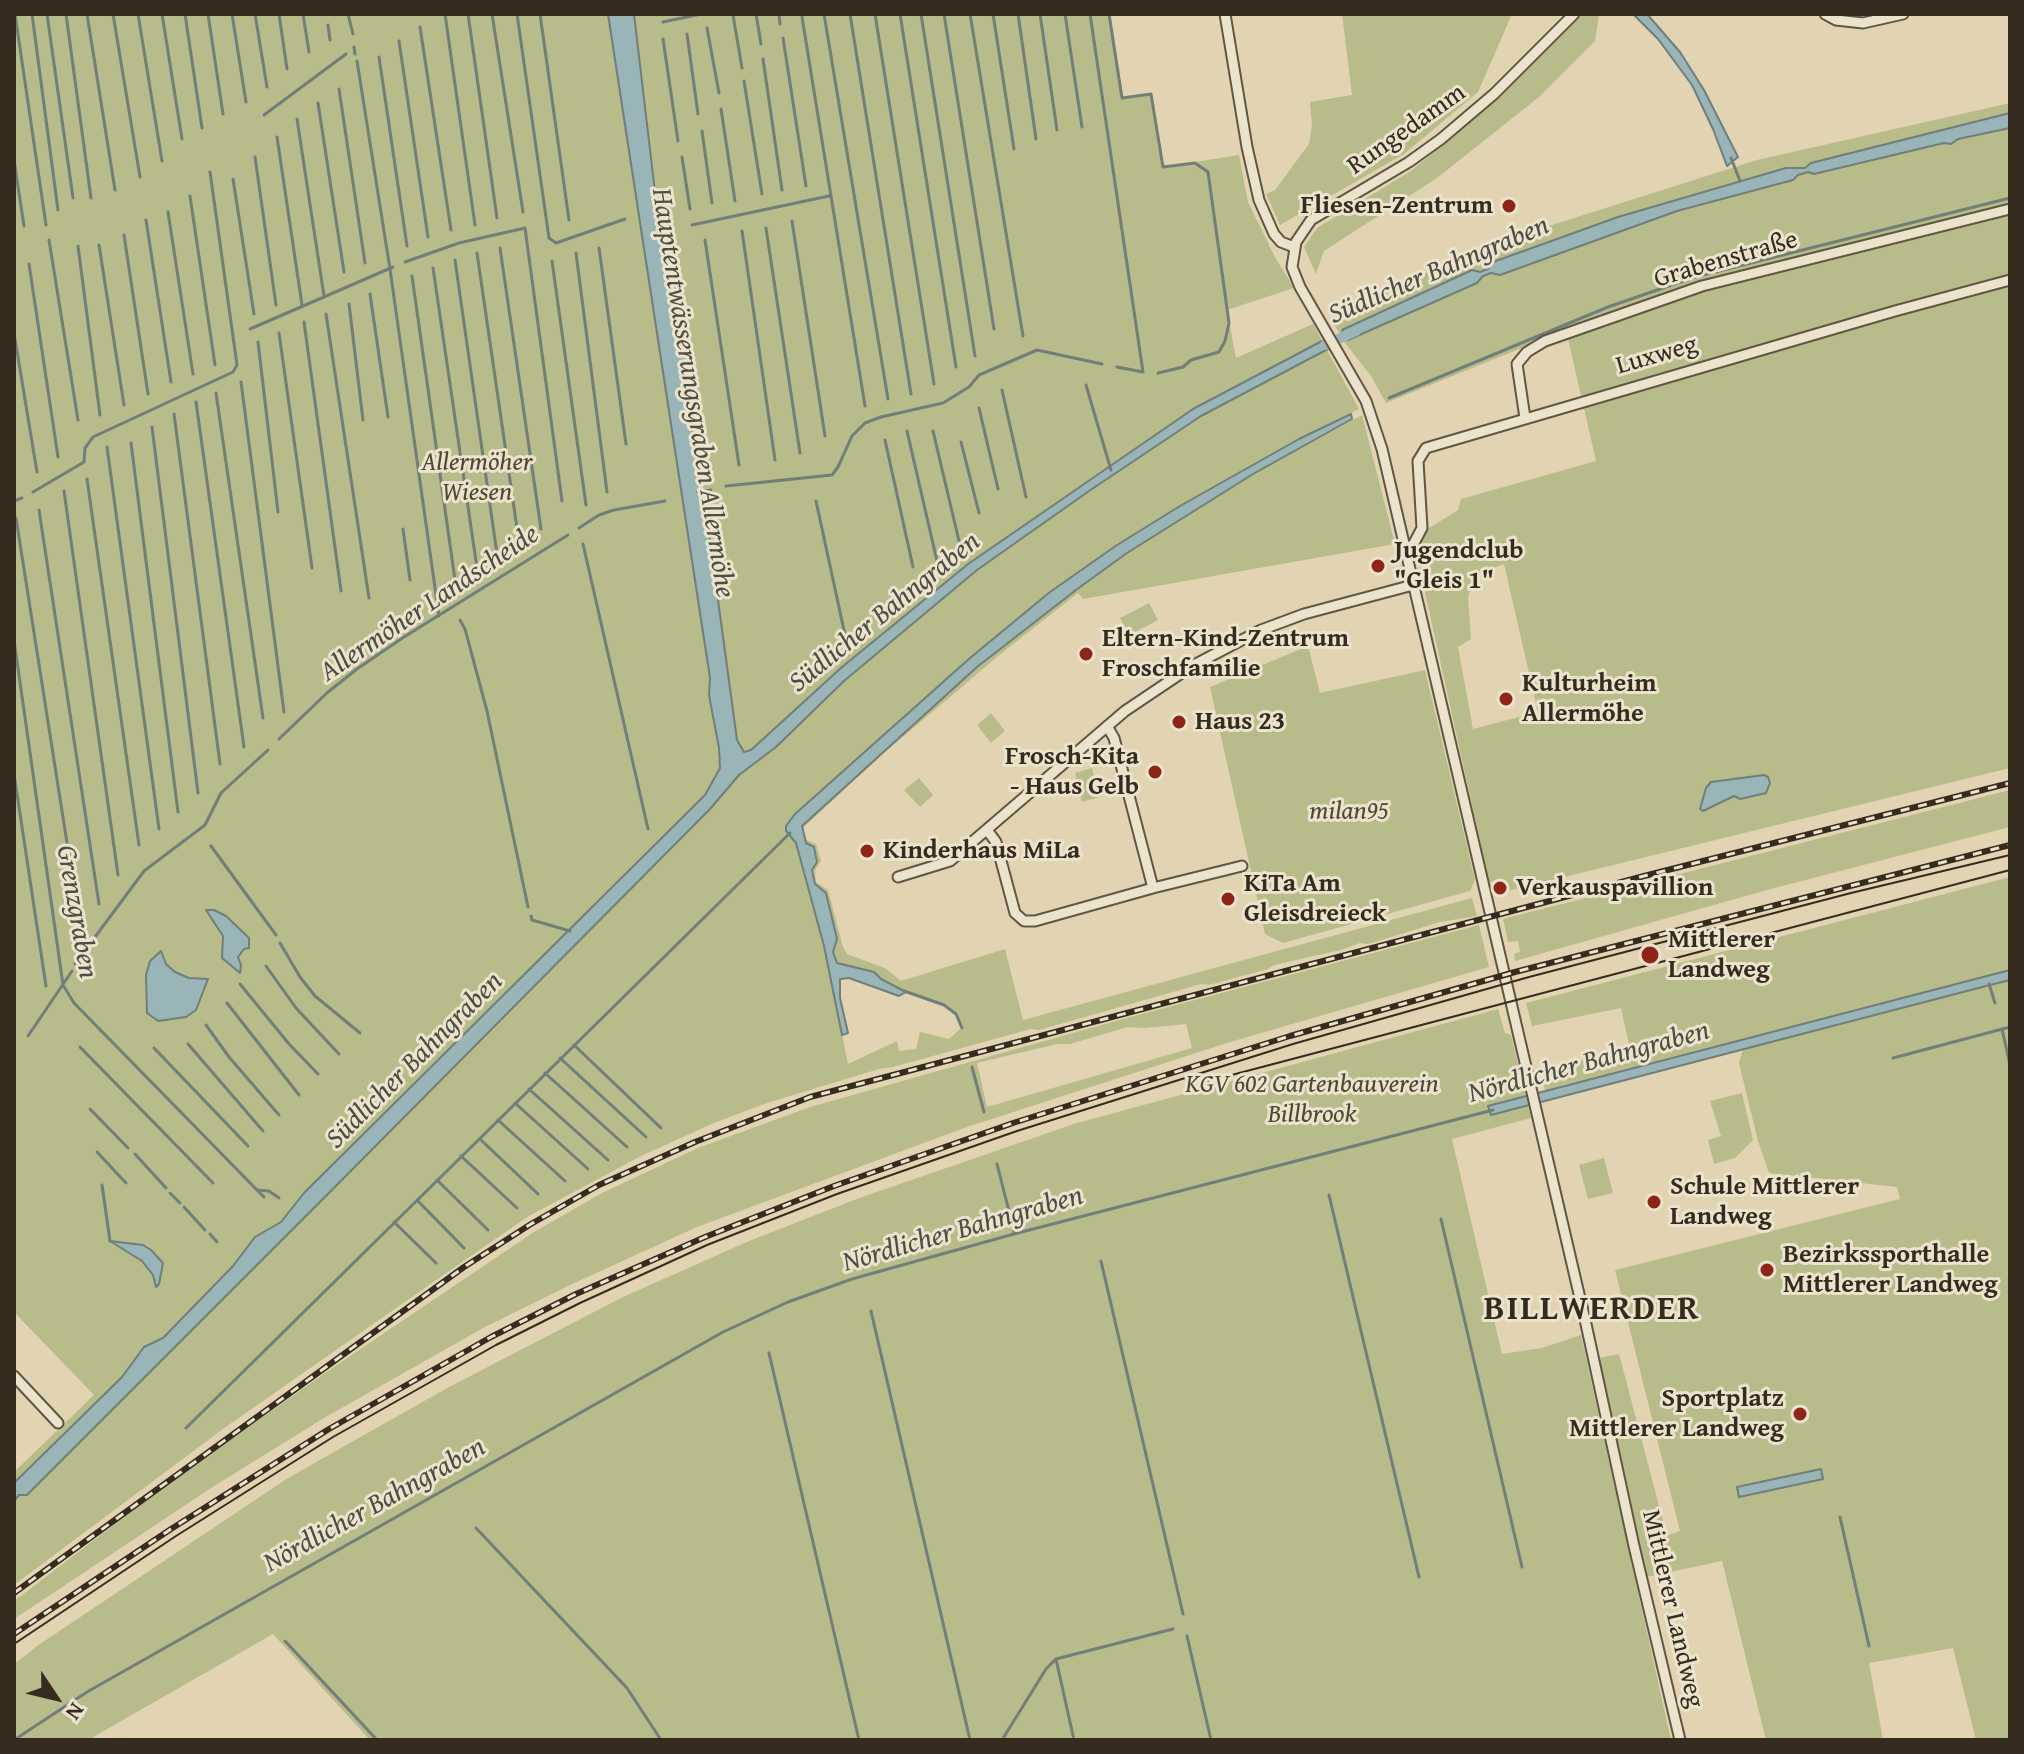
<!DOCTYPE html>
<html>
<head>
<meta charset="utf-8">
<style>
  body { margin:0 }
  #map { position:relative; width:2024px; height:1754px; overflow:hidden; background:#e2d4b2; font-family:"Gentium Book Plus",serif }
  canvas { display:block }
  .frame { position:absolute; inset:0; border:16px solid #362b1f; pointer-events:none }
  .north { position:absolute; left:16px; top:1658px; width:80px; height:80px; -webkit-text-stroke:6px #ece3cd; paint-order:stroke; rotate:125deg; font-size:22px; font-weight:700; line-height:32px; text-align:center; color:#362b1f }
  .north::after { content:''; display:block; margin:auto; width:28px; height:36px; background:#362b1f; clip-path:polygon(50% 0,100% 100%,50% 72%,0 100%) }
</style>
</head>
<body>
<div id="map">
<canvas width="2024" height="1754"></canvas>
<div class="frame"></div>
<div class="north">N</div>
</div>
<script>
const context = document.querySelector('canvas').getContext('2d');
context.lineJoin = 'round';
function fillPath(path, color) {
  context.fillStyle = color;
  context.fill(path, 'evenodd');
}
function shape(rows) {
  const path = new Path2D();
  for (const r of rows) {
    path.moveTo(r[0], r[1]);
    for (let i = 2; i < r.length; i += 2) path.lineTo(r[i], r[i + 1]);
  }
  return path;
}
function strokePath(path, color, width, dash) {
  context.strokeStyle = color;
  context.lineWidth = width;
  context.lineCap = dash ? 'butt' : 'round';
  context.setLineDash(dash || []);
  context.stroke(path);
}
function drawText(font, color, halo, rows, align = 'center') {
  context.font = font + ' "Gentium Book Plus",serif';
  context.lineWidth = 6;
  context.setLineDash([]);
  context.textBaseline = 'middle';
  context.strokeStyle = halo;
  context.fillStyle = color;
  for (const [text, x, y, turn = 0] of rows) {
    context.save();
    context.translate(x, y);
    context.rotate((+turn || 0) * Math.PI / 180);
    context.textAlign = isNaN(turn) ? turn : align;
    if (halo) context.strokeText(text, 0, 0);
    context.fillText(text, 0, 0);
    context.restore();
  }
}
const green = shape([
  [14,14,1109,14,1122,98,1151,94,1163,167,1239,155,1248,202,1276,259,1294,288,1227,310,1236,358,1313,324,1359,409,1299,439,1180,506,1050,592,875,742,795,814,786,826,786,831,796,843,824,946,848,1064,897,1041,899,1051,916,1049,920,1032,949,1039,961,1028,956,1014,944,1005,906,992,881,979,873,972,837,963,833,952,837,939,826,893,816,884,809,846,803,836,802,826,977,667,1076,590,1127,553,1253,474,1362,415,1395,544,1083,599,1078,593,1003,652,885,752,804,827,804,831,807,840,816,844,821,861,815,870,816,882,828,890,843,947,847,954,885,968,901,981,1005,949,1023,1020,1472,898,1477,916,1440,922,1368,944,1360,943,1341,950,1274,965,1268,969,1209,985,1201,984,1039,1030,1031,1029,893,1067,879,1069,767,1103,714,1123,641,1156,529,1216,462,1262,223,1429,14,1585,14,1496,299,1221,291,1212,281,1223,255,1237,233,1266,163,1338,144,1348,122,1377,22,1474,14,1483,14,1487,14,1472,94,1395,14,1312],
  [1342,14,1512,14,1478,92,1404,154,1280,225,1266,194,1275,190,1309,144,1312,125,1310,102,1352,95],
  [1583,14,1599,14,1595,41,1539,97,1437,178,1324,251,1316,274,1304,247,1317,228,1411,171,1488,107],
  [2010,103,2010,113,1811,163,1805,168,1786,168,1618,217,1543,243,1480,272,1472,270,1348,340,1477,283,1483,276,1491,273,1500,275,1677,211,1793,180,1797,175,1808,172,1814,174,1944,143,1951,144,1958,139,2010,128,2010,768,1507,891,1504,880,1489,882,1413,538,1458,510,1461,499,1596,461,1566,330,1386,403,1371,376,1345,343,1332,321,1333,313,1492,244,1757,160],
  [1504,564,1538,712,1473,729,1458,647,1471,639,1468,598,1474,575],
  [1149,603,1158,620,1130,635,1120,618],
  [1308,646,1320,693,1425,670,1475,880,1470,891,1283,943,1265,934,1210,687],
  [991,713,1005,731,991,743,977,725],
  [1092,768,1100,797,1082,802,1075,773],
  [919,778,933,795,920,807,904,790],
  [2010,790,2010,827,1767,890,1515,961,1514,954,1520,952,1518,941,1508,942,1503,919],
  [2010,877,2010,1740,1976,1740,1953,1648,1869,1663,1883,1740,1766,1740,1722,1561,1646,1577,1594,1359,1619,1354,1667,1536,1680,1531,1615,1270,1900,1199,1897,1187,1769,1173,1758,1141,1739,1063,1746,1038,1545,1090,1541,1070,1630,1049,1621,1008,1532,1026,1526,1003],
  [1479,925,1489,967,1230,1042,967,1127,697,1227,570,1285,485,1327,324,1418,211,1488,14,1619,14,1601,152,1496,325,1373,534,1232,602,1193,698,1148,810,1107,1119,1020],
  [1186,1024,1192,1048,987,1107,977,1063,1057,1044,1070,1044,1128,1027,1145,1028],
  [1498,1009,1505,1033,1511,1035,1531,1118,1452,1139,1502,1354,1542,1348,1581,1335,1671,1740,370,1740,273,1634,88,1740,14,1740,14,1664,40,1644,288,1478,449,1387,623,1297,749,1241,862,1197,1077,1123],
  [1742,1093,1753,1140,1735,1158,1714,1164,1708,1140,1721,1136,1710,1101],
  [1604,1158,1613,1193,1588,1199,1579,1165]
]);
const water = shape([
  [608,14,634,14,659,226,673,269,687,351,687,391,700,491,709,515,708,526,737,740,744,752,751,750,842,667,968,564,1193,409,1322,341,1328,349,1201,416,1089,491,977,570,844,681,776,747,739,775,710,809,322,1200,27,1495,19,1495,14,1501,14,1483,122,1377,144,1347,163,1338,233,1266,255,1237,281,1222,304,1193,705,795,720,768,719,748,709,695,710,678,608,14],
  [1633,14,1647,14,1680,52,1704,90,1738,157,1727,166,1713,129,1692,85,1658,39,1633,14],
  [2010,113,2010,128,1958,139,1951,144,1944,143,1814,174,1808,172,1798,175,1793,180,1677,211,1500,275,1491,273,1483,276,1477,283,1348,340,1342,330,1472,270,1480,272,1488,269,1493,262,1618,217,1786,168,1805,168,1811,163,2010,113],
  [1351,414,1352,419,1253,474,1127,553,1076,590,977,667,802,826,806,843,814,847,817,862,812,870,815,884,826,893,837,939,833,952,837,963,874,972,881,979,906,992,899,996,849,978,840,979,840,998,848,1033,842,1035,824,946,796,843,786,831,786,826,795,814,970,658,1050,592,1117,545,1180,506,1299,439,1351,414],
  [1764,775,1768,777,1770,783,1766,793,1740,799,1734,796,1703,811,1700,809,1706,788,1711,782,1764,775],
  [206,910,214,910,226,916,249,938,249,948,244,949,238,957,241,965,240,973,222,958,223,936,206,910],
  [161,951,166,964,175,972,189,978,208,979,196,1010,186,1017,158,1021,147,1013,146,975,150,961,161,951],
  [2010,970,2010,980,1990,985,1491,1115,1488,1106,2010,970],
  [110,1241,143,1245,151,1250,163,1263,159,1284,156,1287,153,1275,142,1261,110,1241],
  [1821,1469,1823,1479,1739,1497,1737,1487,1821,1469]
]);
const stream = shape([
  [15,14,46,225],
  [32,14,58,210],
  [47,14,73,198],
  [66,14,91,198],
  [87,14,115,190],
  [113,14,140,177],
  [138,14,162,161],
  [162,14,182,139],
  [185,14,202,128],
  [208,14,223,114],
  [232,14,246,102],
  [255,14,267,87],
  [279,14,287,69],
  [303,14,309,52],
  [348,14,353,34],
  [445,14,475,225],
  [468,14,497,218],
  [492,14,523,212],
  [517,14,549,238,556,243,625,219],
  [540,14,569,220],
  [756,14,761,44],
  [779,14,780,24],
  [824,14,888,399],
  [850,14,911,394],
  [875,14,934,384],
  [900,14,956,367],
  [921,14,975,356],
  [944,14,994,329],
  [970,14,1023,336],
  [993,14,1014,149],
  [1018,14,1036,139],
  [1040,14,1057,130],
  [1065,14,1082,127],
  [1090,14,1143,372,1117,367],
  [1109,14,1122,98,1151,94,1163,167,1195,163,1208,172,1229,323,1225,341,1219,352,1191,360,1183,367,1158,373],
  [733,15,742,68],
  [802,17,865,406],
  [663,22,701,14],
  [328,25,330,40],
  [420,27,451,230],
  [707,28,719,93],
  [687,34,698,114],
  [783,38,806,186],
  [663,39,678,141],
  [399,41,428,237],
  [354,47,355,54],
  [379,57,407,246],
  [763,59,782,190],
  [357,61,390,269,439,616],
  [744,81,762,194],
  [339,89,365,263],
  [318,103,344,272],
  [721,109,735,201],
  [264,115,346,54],
  [297,119,324,296],
  [702,131,712,203],
  [277,137,302,305],
  [255,157,276,305],
  [682,157,690,209],
  [1731,158,1740,181],
  [14,160,24,226],
  [233,179,254,314],
  [190,196,215,365],
  [168,212,193,374],
  [146,220,171,382],
  [792,221,825,436],
  [692,225,829,196],
  [766,228,800,453],
  [742,231,775,460],
  [124,235,148,394],
  [49,240,78,420],
  [705,240,739,465],
  [99,245,124,405],
  [78,246,100,415],
  [500,248,541,529],
  [599,248,626,444],
  [477,253,519,542],
  [576,253,607,492],
  [455,260,497,554],
  [552,261,586,505],
  [405,262,459,243,525,228,562,501],
  [29,264,58,457],
  [433,268,477,568],
  [412,276,455,580],
  [370,294,388,417],
  [349,304,363,420],
  [326,314,369,598],
  [304,322,341,591],
  [250,329,393,267],
  [14,333,37,472],
  [279,333,312,568],
  [258,342,278,512],
  [241,382,284,712],
  [1086,385,1111,470],
  [1002,390,1026,497],
  [216,393,263,718],
  [1389,398,1608,307,1695,277,2010,198],
  [196,402,244,747],
  [979,408,998,489],
  [174,414,220,764],
  [152,427,198,793],
  [907,431,937,561],
  [933,431,959,541],
  [885,440,913,567],
  [961,442,979,513],
  [131,443,178,812],
  [107,447,159,829],
  [87,479,139,845],
  [726,486,832,475,838,467,852,436,865,423,881,417,943,403,969,387,979,375,1037,350,1102,364],
  [64,491,118,875],
  [33,492,84,462,85,448,93,437,233,372,237,365,210,172],
  [698,492,711,490],
  [14,501,22,498],
  [816,501,845,635],
  [39,510,99,904],
  [16,518,78,913],
  [579,528,599,515,614,510,665,501],
  [403,529,410,580],
  [583,544,648,829],
  [460,620,465,629,487,711,528,907],
  [14,640,63,985,74,1003,257,1190,269,1191,279,1198],
  [279,739,328,692,357,669,404,637,568,535],
  [14,774,46,986],
  [211,846,276,935],
  [531,916,532,920,570,931],
  [280,943,300,977,315,996,360,1033],
  [75,964,144,871,205,825,221,793,268,750],
  [266,966,296,1008,339,1054],
  [240,984,289,1044,318,1074],
  [1989,984,1995,1003],
  [904,991,944,1005,956,1014,962,1028],
  [227,1003,299,1095],
  [206,1025,229,1057,279,1115],
  [2002,1029,2010,1065],
  [28,1036,72,971],
  [188,1044,263,1131],
  [574,1045,661,1128],
  [80,1047,213,1183],
  [154,1048,248,1146],
  [560,1058,646,1137],
  [1893,1058,2010,1027],
  [972,1067,984,1112],
  [545,1073,627,1147],
  [529,1089,608,1160],
  [515,1103,588,1169],
  [90,1109,128,1148],
  [498,1120,565,1181],
  [480,1139,538,1194],
  [97,1152,126,1183],
  [135,1154,166,1188],
  [461,1156,517,1208],
  [997,1164,1009,1211],
  [437,1180,488,1230],
  [102,1185,110,1241],
  [257,1190,264,1197],
  [170,1193,180,1203],
  [1329,1195,1419,1577],
  [417,1200,464,1248],
  [184,1207,205,1230],
  [1441,1219,1522,1567],
  [1012,1221,1014,1233],
  [394,1222,436,1263],
  [210,1234,217,1242],
  [1101,1261,1183,1614],
  [871,1311,970,1740],
  [769,1353,859,1740],
  [186,1428,790,833],
  [1840,1517,1869,1646],
  [476,1528,627,1688,661,1740],
  [1187,1636,1211,1740],
  [285,1641,377,1740],
  [1056,1659,1074,1740],
  [120,1739,121,1740],
  [14,1740,87,1692,723,1332,788,1302,852,1279,1014,1234,1493,1110],
  [1002,1740,1046,1669,1056,1659,1173,1629]
]);
const canal = shape([
  [1325,345,1356,331]
]);
const minor = shape([
  [1225,14,1247,147,1259,200,1274,234,1281,242,1294,247],
  [1574,14,1494,94,1441,139,1409,162,1311,220,1296,242,1292,267,1300,287,1366,401,1382,449,1586,1324,1634,1546,1680,1740],
  [1825,14,1836,20,1863,23,1903,14],
  [1525,418,1517,364,1527,352,1545,341,1702,286,2010,209],
  [1404,548,1413,545,1422,528,1418,461,1426,448,1895,311,2010,280],
  [1107,726,1114,738,1153,888,1242,866],
  [987,830,996,842,1015,913,1024,921,1035,921,1153,888],
  [898,877,950,861,1125,711,1192,666,1261,630,1304,614,1413,585],
  [14,1376,58,1423]
]);
const tram = shape([
  [1205,1082,2010,870],
  [14,1644,176,1536,333,1437,496,1345,580,1303,707,1245,837,1194,1017,1131,1293,1044,1529,977,1851,893,2010,855]
]);
const rail = shape([
  [14,1593,464,1267,531,1224,599,1185,695,1142,810,1097,1644,876,2010,783],
  [14,1634,171,1529,329,1429,491,1337,576,1294,705,1237,834,1186,1013,1123,1290,1036,1515,972,2010,845]
]);
const markers = [
  [1509,206,8,"#8f2418"],
  [1378,566,8,"#8f2418"],
  [1086,654,8,"#8f2418"],
  [1506,699,8,"#8f2418"],
  [1179,722,8,"#8f2418"],
  [1155,772,8,"#8f2418"],
  [867,851,8,"#8f2418"],
  [1500,888,8,"#8f2418"],
  [1228,899,8,"#8f2418"],
  [1650,955,10,"#8f2418"],
  [1654,1202,8,"#8f2418"],
  [1767,1270,8,"#8f2418"],
  [1800,1414,8,"#8f2418"]
];
const streetNames = [
  ["Rungedamm",1407,130,-35],
  ["Grabenstraße",1726,260,-16],
  ["Luxweg",1657,356,-16],
  ["Mittlerer Landweg",1672,1609,77]
];
const poiNames = [
  ["Fliesen-Zentrum",1493,206,"right"],
  ["Jugendclub",1394,551],
  ["\"Gleis 1\"",1394,581],
  ["Eltern-Kind-Zentrum",1102,639],
  ["Froschfamilie",1102,669],
  ["Kulturheim",1522,684],
  ["Allermöhe",1522,714],
  ["Haus 23",1195,722],
  ["Frosch-Kita",1139,757,"right"],
  ["- Haus Gelb",1139,787,"right"],
  ["Kinderhaus MiLa",883,851],
  ["KiTa Am",1244,884],
  ["Gleisdreieck",1244,914],
  ["Verkauspavillion",1516,888],
  ["Mittlerer",1668,940],
  ["Landweg",1668,970],
  ["Schule Mittlerer",1670,1187],
  ["Landweg",1670,1217],
  ["Bezirkssporthalle",1783,1255],
  ["Mittlerer Landweg",1783,1285],
  ["Sportplatz",1784,1399,"right"],
  ["Mittlerer Landweg",1784,1429,"right"]
];
const parkNames = [
  ["Allermöher",477,463],
  ["Wiesen",477,493],
  ["milan95",1349,812],
  ["KGV 602 Gartenbauverein",1312,1085],
  ["Billbrook",1312,1115]
];
const waterNames = [
  ["Südlicher Bahngraben",1439,271,-23],
  ["Hauptentwässerungsgraben Allermöhe",692,393,81],
  ["Allermöher Landscheide",430,604,-34],
  ["Südlicher Bahngraben",885,613,-39],
  ["Grenzgraben",76,912,80],
  ["Südlicher Bahngraben",415,1061,-45],
  ["Nördlicher Bahngraben",1589,1063,-15],
  ["Nördlicher Bahngraben",963,1230,-16],
  ["Nördlicher Bahngraben",375,1506,-29]
];
const districtNames = [
  ["BILLWERDER",1592,1310]
];
fillPath(green, '#b7bc8a');
fillPath(water, '#99b5b7');
strokePath(water, '#717e7a', 2);
strokePath(stream, '#717e7a', 3);
strokePath(canal, '#99b5b7', 10);
strokePath(minor, '#615544', 13);
strokePath(minor, '#ece3cd', 9);
strokePath(tram, '#362b1f', 2);
strokePath(rail, '#362b1f', 6);
strokePath(rail, '#ece3cd', 3, [9]);
for (const [x, y, r, color] of markers) {
  const dot = new Path2D();
  dot.arc(x, y, r, 0, 2 * Math.PI);
  context.fillStyle = color;
  context.fill(dot);
  strokePath(dot, '#ece3cd', 3);
}
drawText('26px', '#362b1f', '#ece3cd', streetNames);
drawText('bold 26px', '#362b1f', '#ece3cd', poiNames, 'left');
drawText('italic 26px', '#504834', '#ece3cd', parkNames);
drawText('italic 28px', '#4f4e45', '#ece3cd', waterNames);
context.letterSpacing = '2px';
drawText('bold 34px', '#362b1f', '#ece3cd', districtNames);
context.letterSpacing = '0px';
</script>
</body>
</html>
